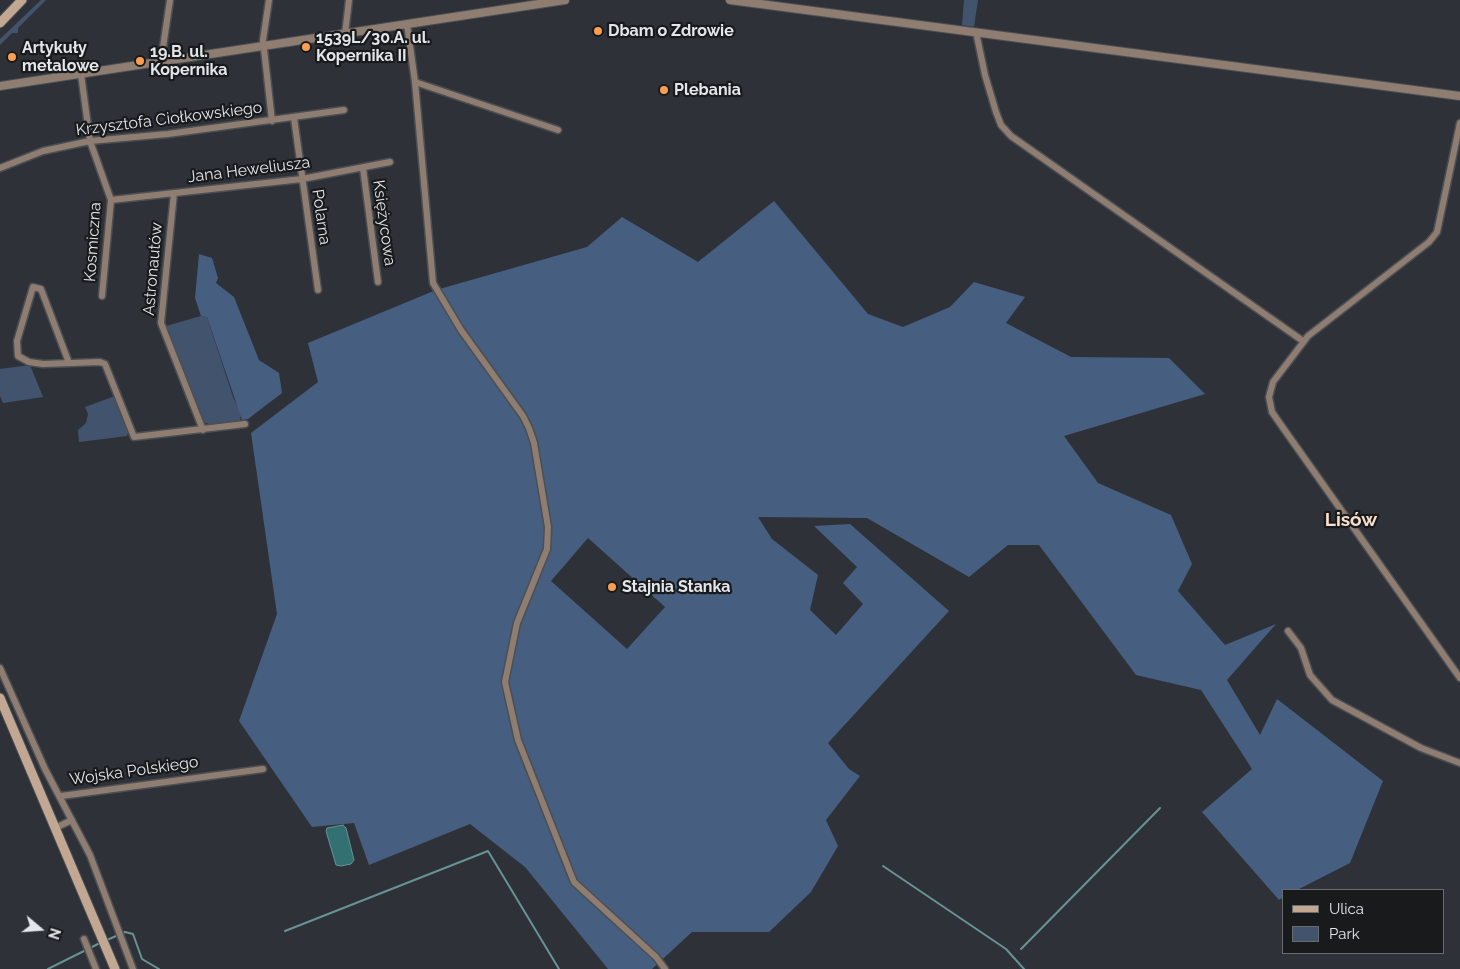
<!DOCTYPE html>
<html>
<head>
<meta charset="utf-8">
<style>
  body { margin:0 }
  #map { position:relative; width:1460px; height:969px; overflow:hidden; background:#2e3238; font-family:Raleway,sans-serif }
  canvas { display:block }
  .legend { position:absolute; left:1282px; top:889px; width:162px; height:65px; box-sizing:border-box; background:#181a1c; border:1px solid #696c6e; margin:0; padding:6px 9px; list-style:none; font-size:15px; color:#e3e6ea }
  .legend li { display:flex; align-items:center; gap:10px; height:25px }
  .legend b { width:25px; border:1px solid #696c6e }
  .north { position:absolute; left:15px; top:904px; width:50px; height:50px; -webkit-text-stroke:4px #181a1c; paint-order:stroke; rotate:108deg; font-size:14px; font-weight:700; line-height:20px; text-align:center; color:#e3e6ea }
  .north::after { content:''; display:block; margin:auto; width:18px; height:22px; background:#e3e6ea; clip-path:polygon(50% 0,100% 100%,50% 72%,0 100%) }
</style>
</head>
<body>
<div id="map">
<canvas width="1460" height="969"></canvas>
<ul class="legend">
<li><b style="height:6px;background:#c2a892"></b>Ulica</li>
<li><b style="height:14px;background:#42546d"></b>Park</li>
</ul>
<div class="north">N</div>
</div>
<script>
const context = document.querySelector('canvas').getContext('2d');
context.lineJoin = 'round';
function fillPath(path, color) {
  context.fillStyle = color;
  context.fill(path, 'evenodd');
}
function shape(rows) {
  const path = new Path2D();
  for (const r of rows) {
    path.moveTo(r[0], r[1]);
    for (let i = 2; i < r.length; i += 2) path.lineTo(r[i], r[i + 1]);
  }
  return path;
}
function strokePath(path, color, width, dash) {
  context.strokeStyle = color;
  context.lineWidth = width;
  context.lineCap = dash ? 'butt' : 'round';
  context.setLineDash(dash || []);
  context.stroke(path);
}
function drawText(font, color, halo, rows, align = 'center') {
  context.font = font + ' Raleway,sans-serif';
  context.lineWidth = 4.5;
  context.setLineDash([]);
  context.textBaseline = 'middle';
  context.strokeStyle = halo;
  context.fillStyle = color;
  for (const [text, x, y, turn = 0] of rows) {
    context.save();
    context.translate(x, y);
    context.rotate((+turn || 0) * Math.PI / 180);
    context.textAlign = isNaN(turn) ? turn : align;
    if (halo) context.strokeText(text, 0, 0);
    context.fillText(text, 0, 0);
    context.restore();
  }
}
const green = shape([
  [41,0,46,0,18,28,18,33,12,33,0,45,0,39],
  [964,0,978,0,974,27,962,25],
  [201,316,207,317,233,397,241,413,240,421,212,425,203,422,166,326],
  [30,365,43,397,3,403,0,396,0,369],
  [115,396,129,430,127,436,79,442,78,430,86,423,88,414,85,407]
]);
const forest = shape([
  [774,201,868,314,903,327,950,307,974,282,1025,297,1006,323,1071,357,1169,358,1205,394,1064,436,1098,483,1171,515,1192,564,1178,591,1225,645,1276,624,1227,680,1260,735,1277,699,1383,781,1350,863,1297,890,1284,890,1284,897,1279,900,1202,812,1252,769,1201,690,1136,675,1039,545,1008,545,969,577,867,518,758,517,772,539,818,575,810,610,836,635,863,604,843,583,857,567,814,526,850,524,949,611,828,743,849,769,860,776,826,820,838,846,811,892,769,932,692,932,652,969,608,969,525,867,470,824,369,865,354,823,312,827,239,721,277,614,251,433,318,382,308,343,436,290,587,247,622,217,698,262],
  [588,538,665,607,627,649,551,581],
  [199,254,212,258,218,278,216,283,234,297,259,360,279,373,282,393,248,419,242,420,207,317,201,316,195,298]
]);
const water = shape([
  [343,825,346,828,354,860,351,864,341,866,336,865,326,831,327,828,343,825]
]);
const stream = shape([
  [883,866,1006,949,1024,969],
  [285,931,488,851,559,969],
  [107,940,125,932,133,934,142,959,159,969],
  [1021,949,1160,808],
  [48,969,100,943]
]);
const minor = shape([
  [269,0,263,40,272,121],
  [407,24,415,82,433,283,461,330,523,416,529,428,534,443,548,527,547,549,517,623,505,682,518,740,574,882,656,957,665,969],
  [976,32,985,75,996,112,1001,125,1011,136,1303,341],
  [345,34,349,0],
  [161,61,170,0],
  [81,74,90,141,111,200,102,296],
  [415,82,558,130],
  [294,118,318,290],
  [1460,123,1437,232,1429,242,1308,336,1273,382,1269,397,1272,412,1281,425,1460,678],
  [0,168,43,151,90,141,168,134,344,110],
  [363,168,378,282],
  [174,193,161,323,203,430],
  [111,200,302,179,390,162],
  [69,363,41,289,33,287,17,341,18,356,29,362,43,364,100,362,105,364,134,437,245,424],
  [1288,631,1301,648,1310,675,1332,700,1421,748,1460,763],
  [0,668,45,769,90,855,133,969],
  [61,796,263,769],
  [55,828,72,820],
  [84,939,96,969]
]);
const tertiary = shape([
  [730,0,1460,96],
  [0,86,565,0]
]);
const secondary = shape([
  [0,23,22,0],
  [0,698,115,969]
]);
const markers = [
  [598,31,5,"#fc9d54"],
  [306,47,5,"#fc9d54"],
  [12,57,5,"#fc9d54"],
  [140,61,5,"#fc9d54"],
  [664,90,5,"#fc9d54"],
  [612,587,5,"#fc9d54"]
];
const poiNames = [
  ["Dbam o Zdrowie",608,31],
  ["1539L/30.A. ul.",316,38],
  ["Kopernika II",316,56],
  ["Artykuły",22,48],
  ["metalowe",22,66],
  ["19.B. ul.",150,52],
  ["Kopernika",150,70],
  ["Plebania",674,90],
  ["Stajnia Stanka",622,587]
];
const streetNames = [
  ["Krzysztofa Ciołkowskiego",169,119,-7],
  ["Jana Heweliusza",249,170,-7],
  ["Polarna",321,217,82],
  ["Księżycowa",384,223,82],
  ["Kosmiczna",93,242,-86],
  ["Astronautów",153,269,-85],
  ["Wojska Polskiego",134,771,-8]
];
const quarterNames = [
  ["Lisów",1351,520]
];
fillPath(green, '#42546d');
fillPath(forest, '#465e80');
fillPath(water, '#337071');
strokePath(water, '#689395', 1);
strokePath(stream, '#689395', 2);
strokePath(minor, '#4b4f54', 9);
strokePath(tertiary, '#4b4f54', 10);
strokePath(secondary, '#4b4f54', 11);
strokePath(minor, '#8e7d70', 6);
strokePath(tertiary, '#8e7d70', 8);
strokePath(secondary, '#c2a892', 9);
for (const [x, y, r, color] of markers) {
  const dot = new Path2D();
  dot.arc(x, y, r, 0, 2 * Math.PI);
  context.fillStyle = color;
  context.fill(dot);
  strokePath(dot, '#181a1c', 2);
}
drawText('bold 16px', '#e3e6ea', '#181a1c', poiNames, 'left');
drawText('16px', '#e3e6ea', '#181a1c', streetNames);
drawText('bold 19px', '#fadecc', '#181a1c', quarterNames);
</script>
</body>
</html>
